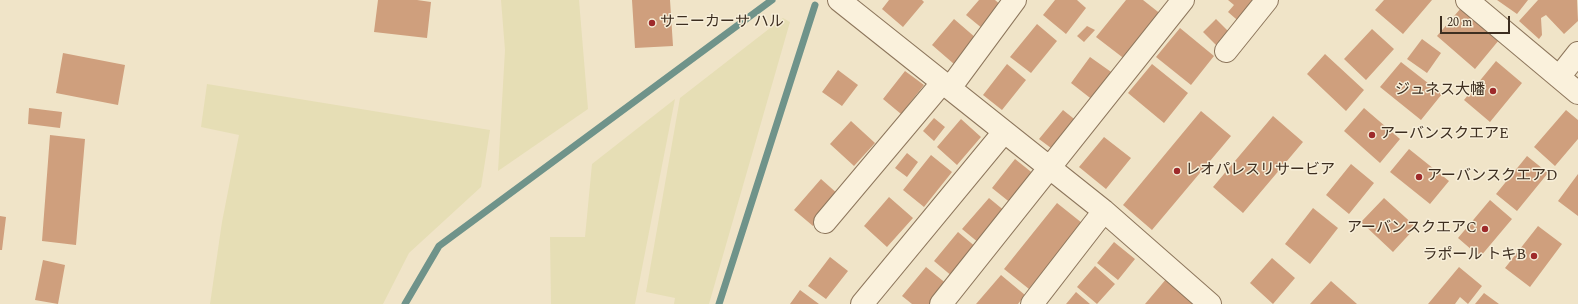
<!DOCTYPE html>
<html>
<head>
<meta charset="utf-8">
<style>
  body { margin:0 }
  #map { position:relative; width:1578px; height:304px; overflow:hidden; background:#f0e4c8; font-family:Spectral,serif }
  canvas { display:block }
  .scale { position:absolute; left:1440px; top:16px; width:70px; height:18px; box-sizing:border-box; border:2px solid #3d2e20; border-top:0; padding-left:5px; font-size:12px; line-height:14px; white-space:nowrap; color:#3d2e20; -webkit-text-stroke:3px #f7eed8; paint-order:stroke }
</style>
</head>
<body>
<div id="map">
<canvas width="1578" height="304"></canvas>
<div class="scale">20 m</div>
</div>
<script>
const context = document.querySelector('canvas').getContext('2d');
context.lineJoin = 'round';
function fillPath(path, color) {
  context.fillStyle = color;
  context.fill(path, 'evenodd');
}
function shape(rows) {
  const path = new Path2D();
  for (const r of rows) {
    path.moveTo(r[0], r[1]);
    for (let i = 2; i < r.length; i += 2) path.lineTo(r[i], r[i + 1]);
  }
  return path;
}
function strokePath(path, color, width, dash) {
  context.strokeStyle = color;
  context.lineWidth = width;
  context.lineCap = dash ? 'butt' : 'round';
  context.setLineDash(dash || []);
  context.stroke(path);
}
function drawText(font, color, halo, rows, align = 'center') {
  context.font = font + ' Spectral,"Noto Sans JP",serif';
  context.lineWidth = 3;
  context.setLineDash([]);
  context.textBaseline = 'middle';
  context.strokeStyle = halo;
  context.fillStyle = color;
  for (const [text, x, y, turn = 0] of rows) {
    context.save();
    context.translate(x, y);
    context.rotate((+turn || 0) * Math.PI / 180);
    context.textAlign = isNaN(turn) ? turn : align;
    if (halo) context.strokeText(text, 0, 0);
    context.fillText(text, 0, 0);
    context.restore();
  }
}
const farmland = shape([
  [501,0,579,0,588,109,498,171,505,50],
  [783,18,790,22,709,304,674,304,675,298,646,292,680,98],
  [207,84,490,130,481,187,409,253,383,304,210,304,222,222,239,135,201,127],
  [675,99,635,304,551,304,550,237,585,237,592,164]
]);
const stream = shape([
  [405,304,439,246,772,0],
  [719,304,815,5]
]);
const building = shape([
  [378,0,417,0,431,2,427,38,374,32],
  [632,0,670,0,673,46,635,48],
  [889,0,922,0,924,2,903,27,882,9],
  [979,0,995,0,1002,6,983,29,966,15],
  [1055,0,1077,0,1086,8,1066,34,1043,15],
  [1126,0,1143,0,1162,15,1126,60,1096,37],
  [1228,0,1263,0,1243,25,1228,12,1234,5],
  [1384,0,1432,0,1403,34,1375,10],
  [1497,0,1528,0,1517,14],
  [1538,0,1577,0,1578,21,1564,34,1546,15,1541,18,1542,35,1539,39,1519,21],
  [1461,8,1499,40,1475,69,1437,36],
  [954,19,976,38,954,64,932,45],
  [1216,19,1233,36,1220,49,1203,32],
  [1037,24,1057,41,1031,73,1010,57],
  [1087,26,1095,30,1084,42,1077,36],
  [1180,28,1214,56,1191,85,1156,57],
  [1372,29,1394,49,1366,80,1344,59],
  [1422,39,1441,53,1427,73,1407,59],
  [63,53,125,65,118,105,56,93],
  [1325,54,1364,90,1346,111,1307,74],
  [1090,57,1114,74,1094,101,1071,83],
  [1496,61,1522,83,1490,122,1464,100],
  [1401,62,1442,94,1421,120,1380,87],
  [1007,64,1026,80,1002,110,983,95],
  [1152,64,1188,93,1164,123,1128,93],
  [838,70,858,85,842,106,822,92],
  [905,71,924,85,901,114,883,99],
  [29,108,62,112,60,128,28,124],
  [1364,108,1400,139,1380,163,1344,131],
  [1063,110,1078,122,1055,151,1039,139],
  [1566,110,1578,120,1578,139,1555,166,1534,147],
  [1201,111,1231,136,1152,230,1123,205],
  [1273,116,1303,142,1243,213,1213,187],
  [934,118,945,127,934,141,923,131],
  [961,119,981,137,957,165,937,147],
  [851,121,875,143,854,166,830,144],
  [50,135,85,139,76,245,42,241],
  [1104,137,1131,158,1106,189,1079,167],
  [1409,149,1449,181,1430,204,1390,172],
  [907,153,918,162,907,177,895,168],
  [931,155,952,172,924,207,903,190],
  [1527,156,1548,173,1517,211,1496,194],
  [1015,159,1035,175,1012,204,992,188],
  [1351,164,1374,183,1349,214,1326,195],
  [1578,174,1578,216,1558,201],
  [821,179,839,195,813,226,794,210],
  [889,197,913,218,887,247,864,226],
  [989,198,1006,212,979,243,962,229],
  [1384,198,1416,227,1393,252,1361,222],
  [1490,200,1512,219,1480,257,1458,238],
  [1057,203,1082,223,1029,289,1004,269],
  [1313,208,1338,228,1310,264,1285,244],
  [0,216,6,217,2,250,0,250],
  [1538,226,1562,244,1530,287,1505,268],
  [958,232,977,248,953,277,934,261],
  [1114,242,1135,259,1118,280,1097,263],
  [830,257,848,271,826,299,808,286],
  [1272,258,1295,278,1273,304,1250,283],
  [43,260,65,265,58,304,35,300],
  [1095,266,1115,284,1097,304,1077,287],
  [926,267,948,285,932,304,912,304,902,296],
  [1459,267,1482,286,1468,304,1460,297,1455,304,1428,304],
  [1001,275,1025,295,1018,304,976,304],
  [1167,278,1195,304,1145,304],
  [1331,281,1357,304,1310,304],
  [800,290,819,304,790,304],
  [1076,292,1090,304,1066,304],
  [1484,293,1499,304,1475,304]
]);
const minor = shape([
  [839,0,1104,211,1210,304],
  [1467,0,1578,93],
  [1226,51,1267,0],
  [1559,77,1578,53],
  [950,88,1015,0],
  [825,222,942,83],
  [862,304,1004,132],
  [941,304,1183,0],
  [1032,304,1104,211]
]);
const markers = [
  [652,23,4,"#9e2a2b"],
  [1493,91,4,"#9e2a2b"],
  [1372,135,4,"#9e2a2b"],
  [1177,171,4,"#9e2a2b"],
  [1419,177,4,"#9e2a2b"],
  [1485,229,4,"#9e2a2b"],
  [1534,256,4,"#9e2a2b"]
];
const poiNames = [
  ["サニーカーサ ハル",660,23],
  ["ジュネス大幡",1485,91,"right"],
  ["アーバンスクエアE",1380,135],
  ["レオパレスリサービア",1185,171],
  ["アーバンスクエアD",1427,177],
  ["アーバンスクエアC",1477,229,"right"],
  ["ラポール トキB",1526,256,"right"]
];
fillPath(farmland, '#e6deb5');
strokePath(stream, '#6f938a', 7);
fillPath(building, '#cf9f7d');
strokePath(minor, '#8d765c', 24);
strokePath(minor, '#faf1dc', 22);
for (const [x, y, r, color] of markers) {
  const dot = new Path2D();
  dot.arc(x, y, r, 0, 2 * Math.PI);
  context.fillStyle = color;
  context.fill(dot);
  strokePath(dot, '#f7eed8', 1.5);
}
drawText('15px', '#3d2e20', '#f7eed8', poiNames, 'left');
</script>
</body>
</html>
